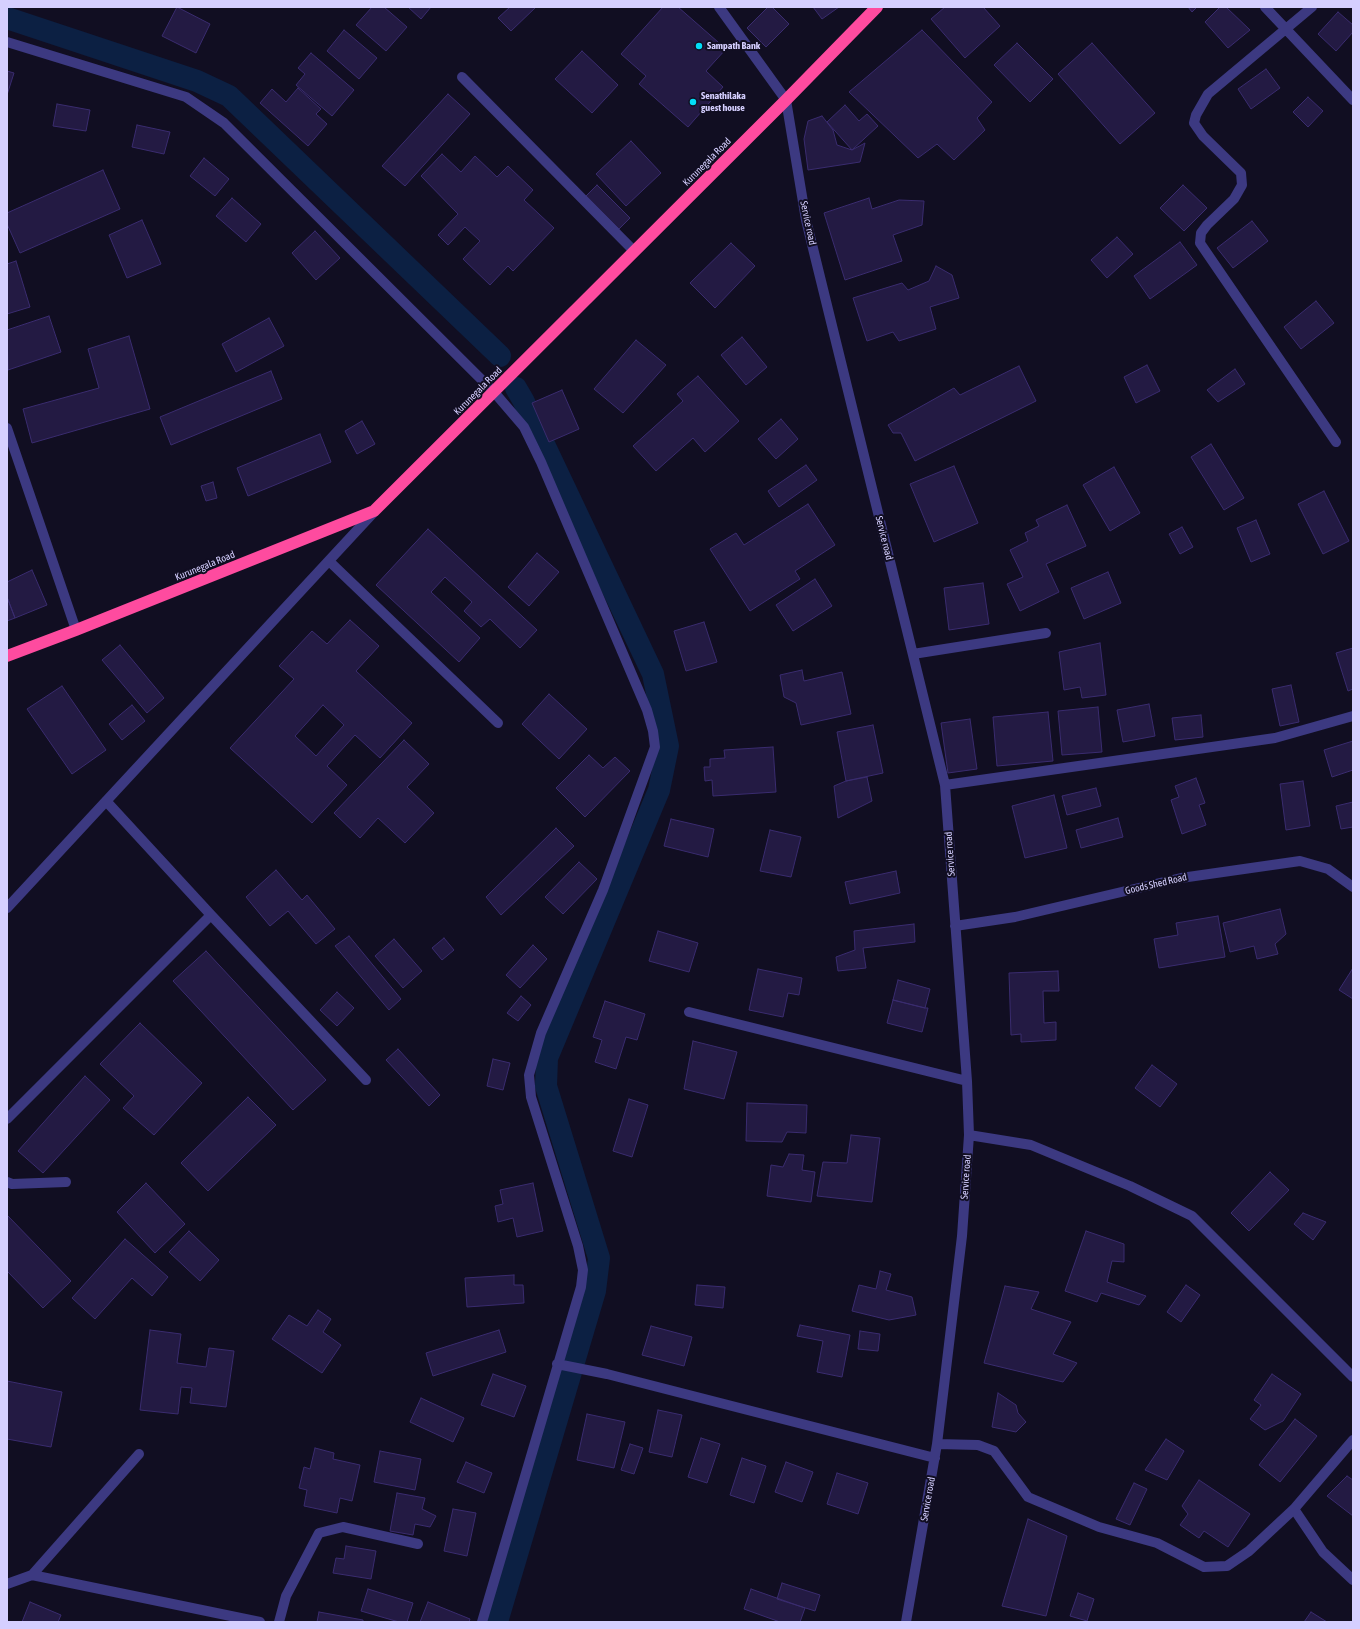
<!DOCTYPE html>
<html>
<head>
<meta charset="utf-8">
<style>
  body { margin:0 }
  #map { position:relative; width:1360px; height:1629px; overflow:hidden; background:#110e22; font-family:"Asap Condensed",sans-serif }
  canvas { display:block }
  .frame { position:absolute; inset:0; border:8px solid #d5cfff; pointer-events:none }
</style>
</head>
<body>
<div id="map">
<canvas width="1360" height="1629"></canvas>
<div class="frame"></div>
</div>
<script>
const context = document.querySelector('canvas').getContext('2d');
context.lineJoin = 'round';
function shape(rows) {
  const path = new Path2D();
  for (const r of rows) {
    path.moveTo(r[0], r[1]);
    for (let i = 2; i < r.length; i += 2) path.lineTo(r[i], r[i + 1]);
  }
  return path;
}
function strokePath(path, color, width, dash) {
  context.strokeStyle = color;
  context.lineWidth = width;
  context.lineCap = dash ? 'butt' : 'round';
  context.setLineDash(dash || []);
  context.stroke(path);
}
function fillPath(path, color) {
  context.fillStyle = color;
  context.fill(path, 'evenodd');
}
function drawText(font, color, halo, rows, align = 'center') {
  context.font = font + ' "Asap Condensed",sans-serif';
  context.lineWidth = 4;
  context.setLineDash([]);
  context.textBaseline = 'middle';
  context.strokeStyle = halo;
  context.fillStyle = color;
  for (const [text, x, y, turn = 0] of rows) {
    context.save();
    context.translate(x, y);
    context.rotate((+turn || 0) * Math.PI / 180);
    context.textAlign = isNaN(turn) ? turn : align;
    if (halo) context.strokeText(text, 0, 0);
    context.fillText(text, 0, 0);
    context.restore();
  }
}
const canal = shape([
  [7,18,197,81,229,96,500,356],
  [497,1622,595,1291,599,1258,546,1086,547,1058,659,790,668,746,653,674,523,400,516,388]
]);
const building = shape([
  [177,7,210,24,196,53,162,36,177,7],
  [372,7,384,7,407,27,386,51,356,25,372,7],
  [408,7,431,7,421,19,408,7],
  [510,7,536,7,511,31,498,18,510,7],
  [663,7,678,7,726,49,706,71,723,87,688,127,639,84,646,76,621,54,663,7],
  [768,7,772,7,789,24,766,47,747,28,768,7],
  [813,7,839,7,822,19,813,7],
  [945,7,983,7,1000,26,965,58,931,19,945,7],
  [1188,7,1197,7,1192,12,1188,7],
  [1220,7,1226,7,1250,30,1228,48,1205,22,1220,7],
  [1338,12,1353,25,1353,32,1336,51,1318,34,1338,12],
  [344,30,377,58,359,79,327,51,344,30],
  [922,30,992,102,977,118,985,130,954,160,937,144,918,158,849,92,922,30],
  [1017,43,1053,79,1030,102,994,65,1017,43],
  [1092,43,1155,113,1120,144,1058,74,1092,43],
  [582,51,618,85,592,113,555,79,582,51],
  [311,53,354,90,332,116,296,85,305,74,298,68,311,53],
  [1266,69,1280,88,1251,109,1238,89,1266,69],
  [7,71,14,73,7,95,7,71],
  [298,88,321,109,316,114,327,124,308,146,260,103,272,89,286,102,298,88],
  [448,94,470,114,405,186,382,166,448,94],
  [1308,97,1323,111,1308,127,1293,112,1308,97],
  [57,104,90,110,86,131,53,126,57,104],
  [845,105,859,121,867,114,878,126,852,150,827,122,845,105],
  [822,116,833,130,837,145,852,150,865,143,860,162,808,170,804,139,808,121,822,116],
  [137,125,170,132,164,154,132,147,137,125],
  [631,141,661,173,626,206,596,174,631,141],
  [442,154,461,172,475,156,497,177,508,166,533,190,524,200,554,228,513,271,508,266,490,285,463,259,480,241,465,227,448,245,438,235,458,214,421,176,442,154],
  [204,158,229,179,215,196,190,176,204,158],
  [103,170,120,209,20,253,7,224,7,213,103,170],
  [597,185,630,218,619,229,586,196,597,185],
  [1183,185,1207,208,1184,231,1160,208,1183,185],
  [232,198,261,224,246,242,216,216,232,198],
  [869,198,872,209,899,200,924,201,922,225,893,235,902,261,845,280,824,213,869,198],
  [142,220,161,264,127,278,109,235,142,220],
  [1252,221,1268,241,1233,268,1217,248,1252,221],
  [315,231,340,258,316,280,292,253,315,231],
  [1117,237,1133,254,1107,278,1091,260,1117,237],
  [1180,242,1197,265,1150,299,1134,276,1180,242],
  [731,243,755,266,715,308,690,283,731,243],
  [16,261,30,307,7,314,7,264,16,261],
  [936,266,952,275,959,298,930,307,936,329,899,341,893,332,867,341,853,298,902,283,908,290,929,281,936,266],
  [1316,301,1334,323,1301,349,1284,327,1316,301],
  [49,316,61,352,8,370,7,330,49,316],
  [269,318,284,346,236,372,222,344,269,318],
  [129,336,150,409,32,443,23,409,99,388,88,349,129,336],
  [742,337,767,367,746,385,721,355,742,337],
  [636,340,666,365,623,413,594,389,636,340],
  [1147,365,1160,391,1136,403,1124,377,1147,365],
  [1019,366,1036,401,915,461,901,433,893,433,888,425,954,388,960,395,1019,366],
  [1235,369,1245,384,1218,402,1207,390,1235,369],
  [271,371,282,399,171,445,160,417,271,371],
  [698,376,739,421,705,452,693,438,656,471,633,446,683,401,677,394,698,376],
  [562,390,579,429,549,442,532,403,562,390],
  [781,419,798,439,776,459,758,439,781,419],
  [362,421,375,444,357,454,345,431,362,421],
  [320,434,331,462,248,496,237,468,320,434],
  [1211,444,1244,498,1224,510,1191,457,1211,444],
  [806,465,817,480,779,507,768,491,806,465],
  [954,466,978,523,934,542,910,484,954,466],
  [1114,467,1140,513,1110,531,1083,485,1114,467],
  [213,482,217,498,206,501,201,486,213,482],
  [1324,491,1349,541,1323,554,1298,504,1324,491],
  [808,504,835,545,795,571,800,579,750,611,710,549,736,533,744,545,808,504],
  [1067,505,1086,546,1046,564,1059,592,1020,611,1007,584,1023,577,1010,550,1028,541,1025,533,1039,526,1036,520,1067,505],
  [1256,520,1270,554,1251,562,1237,528,1256,520],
  [1182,527,1193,547,1180,554,1169,534,1182,527],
  [428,529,537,630,520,648,490,619,481,627,464,611,472,602,445,577,431,592,480,638,459,662,376,585,428,529],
  [537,553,559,572,529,606,508,587,537,553],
  [32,570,47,605,15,618,7,597,7,582,32,570],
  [1108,572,1121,603,1084,619,1071,588,1108,572],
  [815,579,832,606,793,631,776,605,815,579],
  [983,583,989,624,949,630,944,588,983,583],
  [7,597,15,618,7,621,7,597],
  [350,620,379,646,356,671,412,723,380,758,355,735,327,766,347,785,312,823,230,748,294,679,279,666,312,631,327,644,350,620],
  [323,705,344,725,316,756,295,736,323,705],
  [704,622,717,662,686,671,674,631,704,622],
  [1100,643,1106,695,1082,698,1080,687,1064,690,1059,652,1100,643],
  [120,645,164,698,147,713,102,660,120,645],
  [1353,648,1353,689,1348,691,1336,653,1353,648],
  [802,670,804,681,842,672,851,714,801,725,796,703,784,697,780,675,802,670],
  [1291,685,1299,722,1280,726,1272,689,1291,685],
  [62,686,106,750,72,774,27,709,62,686],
  [549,694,587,729,559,759,522,724,549,694],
  [1149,704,1155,736,1123,742,1117,710,1149,704],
  [132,705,145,721,122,740,109,724,132,705],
  [1098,707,1102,752,1062,755,1058,711,1098,707],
  [1048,712,1053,761,997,766,993,717,1048,712],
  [1201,715,1203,737,1175,740,1172,718,1201,715],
  [970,719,977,769,948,773,941,723,970,719],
  [873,725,883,773,846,781,837,732,873,725],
  [404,740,429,764,407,787,434,813,405,843,378,818,360,838,334,813,404,740],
  [1353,741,1353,770,1332,777,1324,750,1353,741],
  [773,747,776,792,713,796,712,780,705,781,704,767,710,767,710,759,725,758,724,750,773,747],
  [589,755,603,768,615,757,630,771,585,817,556,788,589,755],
  [867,777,872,801,838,818,834,786,846,781,867,777],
  [1196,778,1205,803,1199,805,1206,825,1182,834,1171,800,1179,797,1175,786,1196,778],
  [1303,781,1310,826,1286,830,1280,784,1303,781],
  [1096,788,1101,806,1067,815,1062,796,1096,788],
  [1054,795,1067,848,1025,858,1012,806,1054,795],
  [1353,802,1353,827,1341,829,1336,806,1353,802],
  [1118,818,1123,837,1081,848,1076,830,1118,818],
  [671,819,714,829,708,857,664,846,671,819],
  [556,828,574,846,501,915,486,897,556,828],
  [770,830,801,837,791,877,760,871,770,830],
  [579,862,597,879,563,914,545,897,579,862],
  [276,870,302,900,307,895,335,929,316,944,288,911,270,926,246,897,276,870],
  [896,871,900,893,850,904,845,882,896,871],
  [1280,909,1286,934,1275,944,1278,954,1257,959,1254,946,1230,952,1223,923,1280,909],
  [1218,916,1225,957,1159,968,1154,939,1178,935,1176,923,1218,916],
  [914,924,915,942,863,948,866,968,838,971,836,957,855,950,854,931,914,924],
  [658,931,698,943,689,972,649,961,658,931],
  [349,936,401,999,389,1010,335,946,349,936],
  [444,938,454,950,442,960,432,948,444,938],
  [394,939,422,971,403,988,375,956,394,939],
  [533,945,547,959,520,988,506,975,533,945],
  [206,951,326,1080,293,1110,173,981,206,951],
  [1353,968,1353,999,1339,990,1353,968],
  [758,969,802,978,799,995,788,993,783,1017,749,1010,758,969],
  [1058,971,1059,991,1043,991,1044,1023,1056,1022,1056,1040,1021,1042,1021,1034,1011,1035,1009,973,1058,971],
  [898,980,930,989,925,1008,893,1000,898,980],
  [337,992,354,1008,337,1026,320,1010,337,992],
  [521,996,531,1005,518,1021,507,1013,521,996],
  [893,1000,925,1008,928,1008,922,1032,887,1023,893,1000],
  [605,1001,645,1014,637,1040,626,1037,616,1069,595,1062,602,1040,593,1037,605,1001],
  [140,1023,202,1083,154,1135,123,1108,134,1096,100,1064,140,1023],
  [693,1041,737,1052,724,1099,684,1089,693,1041],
  [398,1049,440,1095,429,1106,386,1060,398,1049],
  [493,1059,510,1063,503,1090,487,1086,493,1059],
  [1152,1065,1177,1084,1160,1107,1135,1088,1152,1065],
  [85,1076,110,1100,43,1173,18,1151,85,1076],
  [248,1097,276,1125,208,1191,181,1163,248,1097],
  [629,1099,648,1105,632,1157,613,1151,629,1099],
  [747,1103,807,1105,806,1133,787,1132,782,1142,746,1141,747,1103],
  [851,1135,880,1138,872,1202,817,1196,823,1162,847,1163,851,1135],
  [789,1154,804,1155,802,1170,815,1172,811,1202,767,1196,771,1165,783,1167,789,1154],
  [1270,1172,1289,1190,1249,1231,1231,1213,1270,1172],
  [146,1183,185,1224,155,1253,117,1212,146,1183],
  [533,1183,543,1231,517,1237,513,1218,498,1222,495,1206,503,1204,500,1190,533,1183],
  [1303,1213,1326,1222,1313,1240,1294,1224,1303,1213],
  [7,1215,71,1281,43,1308,7,1271,7,1215],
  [189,1231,219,1260,200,1281,169,1252,189,1231],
  [1086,1231,1124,1244,1124,1262,1112,1261,1107,1282,1146,1296,1139,1305,1101,1293,1097,1302,1065,1291,1086,1231],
  [125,1239,168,1277,152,1296,132,1278,95,1319,72,1298,125,1239],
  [880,1271,891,1274,886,1290,912,1297,916,1315,889,1320,852,1311,859,1285,876,1289,880,1271],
  [514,1275,514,1285,523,1285,524,1303,467,1307,465,1278,514,1275],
  [697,1285,725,1287,723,1308,695,1305,697,1285],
  [1186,1285,1200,1295,1181,1322,1167,1312,1186,1285],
  [1005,1286,1039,1292,1031,1309,1071,1322,1053,1354,1077,1363,1063,1382,984,1363,1005,1286],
  [318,1310,331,1319,323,1332,341,1345,322,1373,272,1339,289,1315,307,1326,318,1310],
  [800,1325,850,1335,842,1377,817,1372,823,1341,797,1336,800,1325],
  [651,1326,692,1337,684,1366,642,1355,651,1326],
  [150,1330,181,1334,177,1363,206,1367,209,1348,234,1351,226,1407,190,1403,192,1388,181,1387,178,1414,140,1410,150,1330],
  [499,1330,506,1352,433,1376,426,1353,499,1330],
  [860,1331,880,1334,878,1351,858,1349,860,1331],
  [493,1374,526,1386,514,1417,481,1405,493,1374],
  [1272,1374,1301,1394,1283,1421,1265,1430,1250,1419,1261,1405,1254,1400,1272,1374],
  [7,1381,62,1392,51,1447,7,1439,7,1381],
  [998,1393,1016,1405,1018,1413,1026,1422,1016,1432,992,1427,998,1393],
  [421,1398,464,1418,453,1442,410,1422,421,1398],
  [658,1410,682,1415,672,1457,649,1452,658,1410],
  [587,1414,625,1422,614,1468,577,1460,587,1414],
  [1295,1419,1317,1436,1280,1482,1259,1465,1295,1419],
  [701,1438,720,1444,707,1483,688,1477,701,1438],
  [1166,1439,1184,1451,1167,1480,1145,1470,1166,1439],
  [630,1444,643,1448,634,1474,621,1470,630,1444],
  [315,1448,334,1453,333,1459,360,1465,352,1501,340,1498,337,1513,304,1506,307,1490,299,1488,304,1467,310,1469,315,1448],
  [380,1451,421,1459,415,1490,374,1482,380,1451],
  [742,1458,766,1466,754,1503,730,1495,742,1458],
  [466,1462,492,1473,484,1493,457,1482,466,1462],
  [786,1462,813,1472,802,1502,775,1492,786,1462],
  [837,1473,868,1483,858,1514,827,1504,837,1473],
  [1347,1476,1353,1480,1353,1516,1327,1496,1347,1476],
  [1199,1480,1250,1514,1228,1547,1204,1531,1199,1538,1180,1525,1188,1514,1182,1506,1199,1480],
  [1134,1483,1147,1489,1130,1525,1116,1519,1134,1483],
  [397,1493,425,1498,422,1509,436,1516,430,1527,415,1524,413,1535,390,1531,397,1493],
  [453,1509,476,1513,467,1556,444,1551,453,1509],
  [1028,1519,1067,1536,1046,1616,1002,1606,1028,1519],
  [346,1546,376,1551,371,1579,333,1573,336,1558,344,1559,346,1546],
  [782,1583,820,1595,815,1611,777,1599,782,1583],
  [368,1589,413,1603,407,1622,399,1622,361,1611,368,1589],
  [751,1589,805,1608,800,1622,780,1622,744,1609,751,1589],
  [1078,1593,1094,1599,1087,1621,1070,1616,1078,1593],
  [30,1602,61,1615,58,1622,22,1622,30,1602],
  [428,1602,470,1619,469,1622,420,1622,428,1602],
  [319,1612,363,1620,363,1622,317,1622,319,1612],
  [1311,1612,1327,1622,1304,1622,1311,1612]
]);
const minor = shape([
  [719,7,786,100,806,220,945,785,967,1081,969,1135,962,1236,937,1444,906,1622],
  [1265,7,1353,100],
  [1312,7,1208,94,1196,115,1194,123,1203,136,1241,173,1242,185,1234,199,1207,225,1201,233,1200,243,1336,442],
  [7,42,186,97,224,123,494,392,524,427,541,462,647,710,653,731,655,747,603,890,541,1033,529,1075,531,1097,578,1246,583,1270,581,1287,482,1622],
  [462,77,634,251],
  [7,428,76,630],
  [329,561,498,723],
  [913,654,1046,633],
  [945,785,1275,738,1353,716],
  [106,801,211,915,366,1080],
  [7,908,374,512],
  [955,926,1015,917,1181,878,1300,861,1328,869,1353,887],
  [689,1012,967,1081],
  [7,1119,211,915],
  [969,1135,1031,1145,1130,1186,1192,1216,1353,1377],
  [7,1182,12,1184,66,1182],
  [557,1364,607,1374,935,1458],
  [937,1444,978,1445,994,1451,1028,1497,1099,1527,1157,1543,1204,1567,1227,1566,1249,1551,1294,1509,1353,1440],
  [1294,1509,1323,1552,1353,1580],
  [32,1575,139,1454],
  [7,1584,32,1575,260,1622],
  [279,1622,286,1596,319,1533,343,1527,418,1544]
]);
const highway = shape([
  [7,656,76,630,374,511,786,100,877,7]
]);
const markers = [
  [699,46,4,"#02ddf8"],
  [693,102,4,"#02ddf8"]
];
const poiNames = [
  ["Sampath Bank",707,46],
  ["Senathilaka",701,96],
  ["guest house",701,108]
];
const streetNames = [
  ["Kurunegala Road",707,162,-45],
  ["Service road",808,223,78],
  ["Kurunegala Road",478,391,-45],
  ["Service road",884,538,76],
  ["Kurunegala Road",205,566,-22],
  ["Service road",950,854,-94],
  ["Goods Shed Road",1156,884,-13],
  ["Service road",966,1177,-86],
  ["Service road",928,1499,-80]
];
strokePath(canal, '#0c2043', 22);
fillPath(building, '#231a43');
strokePath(building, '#3a2c6f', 1);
strokePath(minor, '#3c3981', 10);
strokePath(highway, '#fe4b9f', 12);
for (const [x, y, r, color] of markers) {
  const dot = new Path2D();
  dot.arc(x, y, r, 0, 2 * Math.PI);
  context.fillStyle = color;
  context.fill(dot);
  strokePath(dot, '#110e22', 1.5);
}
drawText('bold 10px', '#d5cfff', '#110e22', poiNames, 'left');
drawText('10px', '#d5cfff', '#110e22', streetNames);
</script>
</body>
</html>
